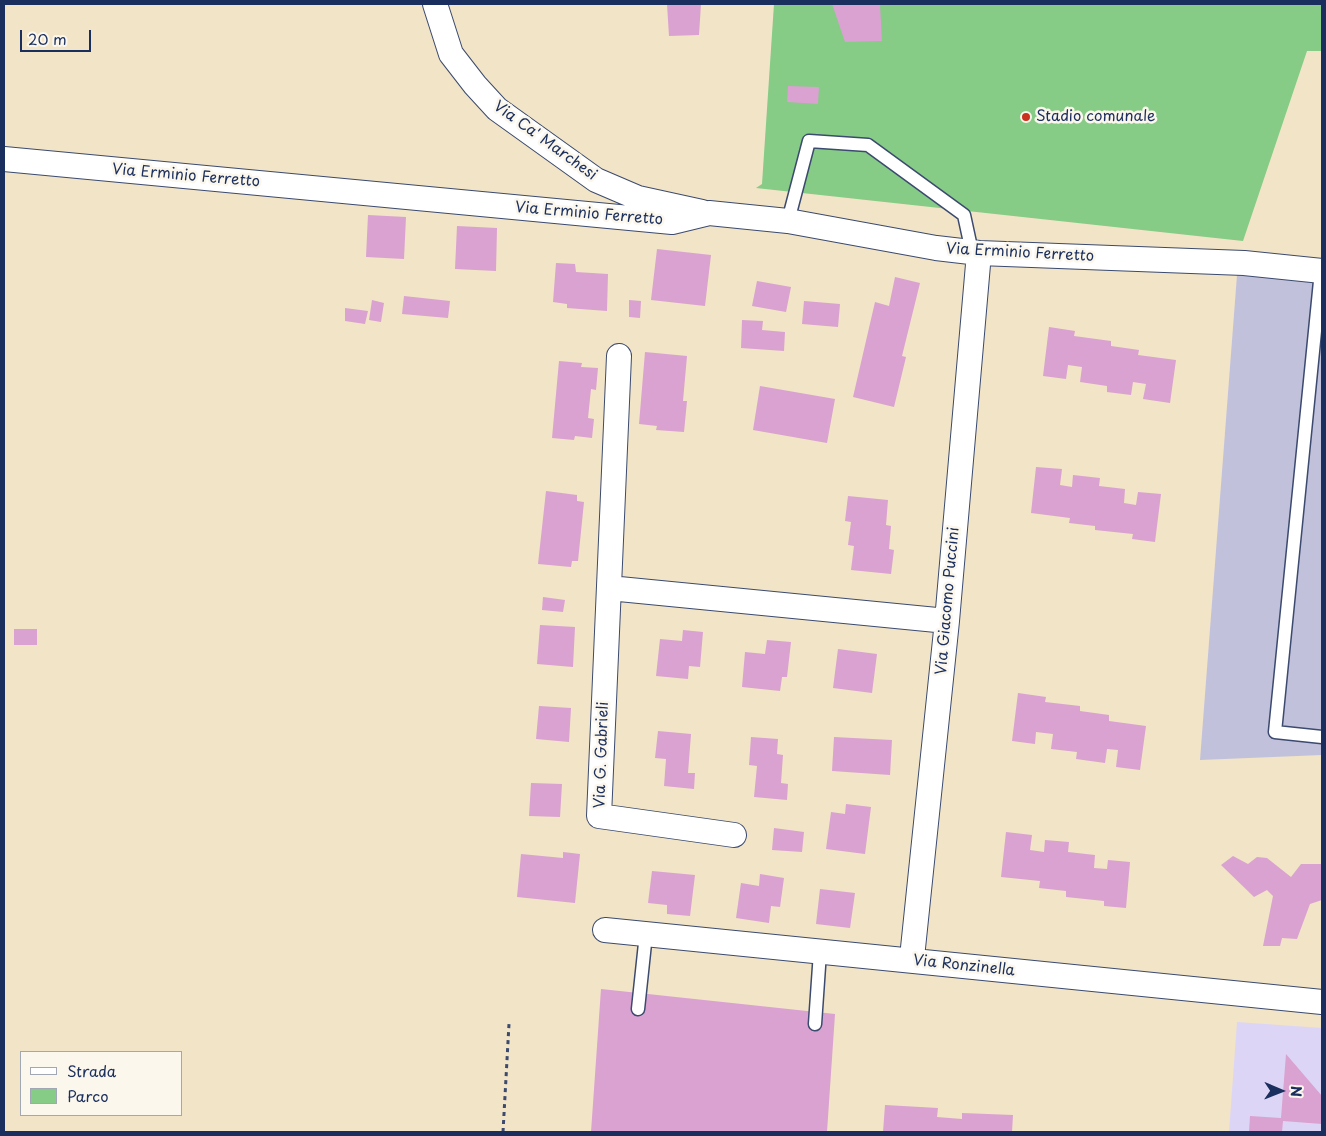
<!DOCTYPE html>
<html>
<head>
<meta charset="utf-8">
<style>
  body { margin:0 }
  #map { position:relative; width:1326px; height:1136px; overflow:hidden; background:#f2e4c7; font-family:"Playpen Sans",sans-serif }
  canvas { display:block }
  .frame { position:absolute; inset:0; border:5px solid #1b2f5e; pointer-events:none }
  .legend { position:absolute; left:20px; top:1051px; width:162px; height:65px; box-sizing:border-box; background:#fbf7ec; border:1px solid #a1a7b3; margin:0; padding:6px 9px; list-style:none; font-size:15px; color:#1b2f5e }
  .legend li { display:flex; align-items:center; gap:10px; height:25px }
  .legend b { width:25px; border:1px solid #a1a7b3 }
  .north { position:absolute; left:1256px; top:1066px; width:50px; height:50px; -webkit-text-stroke:4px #fbf7ec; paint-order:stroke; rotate:91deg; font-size:14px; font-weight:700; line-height:20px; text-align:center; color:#1b2f5e }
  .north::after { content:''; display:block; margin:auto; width:18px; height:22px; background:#1b2f5e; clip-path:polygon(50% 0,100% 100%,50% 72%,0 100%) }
  .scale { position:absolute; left:20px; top:30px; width:71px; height:22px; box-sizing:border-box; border:2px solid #1b2f5e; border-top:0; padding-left:6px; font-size:15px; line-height:18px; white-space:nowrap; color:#1b2f5e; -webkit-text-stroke:4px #fbf7ec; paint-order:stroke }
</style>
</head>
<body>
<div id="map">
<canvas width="1326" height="1136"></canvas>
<div class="frame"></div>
<ul class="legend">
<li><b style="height:6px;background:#fff"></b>Strada</li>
<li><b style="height:14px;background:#86cb86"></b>Parco</li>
</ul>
<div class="north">N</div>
<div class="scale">20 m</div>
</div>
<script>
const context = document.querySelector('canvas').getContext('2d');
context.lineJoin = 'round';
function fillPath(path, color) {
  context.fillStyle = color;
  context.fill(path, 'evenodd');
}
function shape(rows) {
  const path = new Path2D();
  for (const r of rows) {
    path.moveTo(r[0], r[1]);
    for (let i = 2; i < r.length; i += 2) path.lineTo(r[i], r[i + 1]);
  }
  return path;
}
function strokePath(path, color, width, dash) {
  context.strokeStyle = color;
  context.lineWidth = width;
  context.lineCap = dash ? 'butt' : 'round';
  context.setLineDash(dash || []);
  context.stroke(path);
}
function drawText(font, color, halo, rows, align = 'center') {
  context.font = font + ' "Playpen Sans",sans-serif';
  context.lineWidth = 5;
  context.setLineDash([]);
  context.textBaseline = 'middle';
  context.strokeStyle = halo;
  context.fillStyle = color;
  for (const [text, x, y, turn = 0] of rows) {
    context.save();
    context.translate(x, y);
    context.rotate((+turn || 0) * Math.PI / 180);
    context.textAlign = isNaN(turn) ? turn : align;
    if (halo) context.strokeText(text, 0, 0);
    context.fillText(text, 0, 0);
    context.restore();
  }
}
const built = shape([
  [1237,1022,1322,1028,1322,1132,1229,1132]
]);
const industrial = shape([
  [1237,275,1322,283,1322,755,1200,760]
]);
const green = shape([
  [774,4,1322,4,1322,51,1307,51,1243,241,756,188,762,184]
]);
const building = shape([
  [667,4,701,4,699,35,669,36],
  [832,4,880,4,882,41,845,42],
  [788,86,819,87,818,104,787,102],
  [368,215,406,217,404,259,366,257],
  [457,226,497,228,496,271,455,269],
  [657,249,711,255,705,306,651,300],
  [556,263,575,264,576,272,608,274,607,311,567,308,567,304,553,302],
  [895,277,920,283,902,356,906,357,894,407,853,397,875,302,889,306],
  [757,281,791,287,786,312,752,306],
  [404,296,450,301,448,318,402,314],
  [372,300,384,303,381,322,369,320],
  [629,300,641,301,640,318,629,317],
  [804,301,840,304,838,327,802,324],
  [345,308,368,311,365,324,345,321],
  [742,320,763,321,762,330,785,332,784,351,741,348],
  [1049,327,1075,331,1074,336,1111,341,1111,346,1139,350,1138,355,1176,360,1170,403,1143,399,1146,384,1133,382,1131,395,1107,392,1107,386,1080,382,1082,367,1068,365,1066,379,1043,376],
  [645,352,687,356,683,401,687,401,684,432,656,430,657,426,639,424],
  [559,361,582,363,581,367,598,368,596,390,591,389,588,418,594,419,592,438,575,436,574,440,552,438],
  [760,386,835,399,827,443,753,430],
  [1036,467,1062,469,1060,485,1072,487,1073,475,1100,478,1099,486,1125,489,1124,503,1136,505,1138,492,1161,494,1155,542,1132,539,1133,534,1095,530,1095,526,1069,523,1070,518,1031,513],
  [546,491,577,495,577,501,584,502,578,561,572,561,571,567,538,564],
  [848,496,888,500,886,525,891,526,889,549,894,550,891,574,851,570,854,546,848,545,851,522,845,521],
  [543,597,565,600,563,612,542,610],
  [540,625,575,627,573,667,537,664],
  [14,629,37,629,37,645,14,645],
  [683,630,703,632,700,667,689,666,688,679,656,676,660,639,682,641],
  [767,640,791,642,787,677,782,677,780,691,742,687,745,652,765,654],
  [838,649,877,654,872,693,833,688],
  [1018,693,1046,697,1045,702,1080,706,1080,711,1109,715,1109,721,1146,726,1140,770,1116,767,1118,750,1107,749,1105,763,1076,759,1077,752,1051,749,1053,734,1036,732,1035,744,1012,741],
  [539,706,571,708,569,742,536,739],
  [658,731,691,734,688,773,695,773,694,789,664,786,666,759,655,758],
  [751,737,778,739,777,754,783,755,781,783,788,784,787,800,754,797,757,766,749,765],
  [834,737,892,740,890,775,832,771],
  [531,783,562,784,560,817,529,816],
  [846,804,871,807,865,854,826,849,831,812,845,814],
  [774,828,804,832,802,852,772,850],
  [1006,832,1032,835,1030,850,1044,852,1045,840,1069,842,1068,852,1095,855,1094,868,1107,869,1108,860,1130,862,1126,908,1104,906,1104,901,1066,897,1066,891,1039,888,1040,881,1001,877],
  [563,852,580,854,575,903,517,897,521,854,563,858],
  [1233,856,1248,864,1257,857,1267,858,1291,877,1301,864,1322,864,1322,900,1310,904,1297,939,1282,938,1280,946,1263,946,1273,896,1267,890,1254,897,1221,865],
  [652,871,695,875,690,916,667,914,667,905,648,903],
  [760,874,784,878,780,907,771,906,769,923,736,918,741,883,759,886],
  [820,889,855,893,850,928,816,924],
  [601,989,835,1014,827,1132,591,1132],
  [1286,1054,1322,1096,1322,1124,1283,1121,1282,1132,1249,1132,1250,1116,1281,1118],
  [885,1105,938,1108,937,1117,962,1119,962,1113,1013,1115,1012,1132,883,1132]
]);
const path = shape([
  [503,1132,509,1024]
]);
const lane = shape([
  [788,221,809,141,868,145,964,215,972,252],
  [1321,271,1275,732,1322,737],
  [638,1009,646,934],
  [815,1024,820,952]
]);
const street = shape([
  [435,4,451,54,475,85,497,109,596,180,638,198,702,212],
  [4,159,672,222,709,213,788,221,936,248,979,253,1244,263,1322,271],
  [619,356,599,816,734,835],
  [609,588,947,621],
  [605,930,1322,1002],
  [913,948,947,621,979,253]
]);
const markers = [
  [1026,117,5,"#c8321e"]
];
const poiNames = [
  ["Stadio comunale",1036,117]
];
const streetNames = [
  ["Via Ca' Marchesi",545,141,36],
  ["Via Erminio Ferretto",186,176,5],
  ["Via Erminio Ferretto",589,214,5],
  ["Via Erminio Ferretto",1020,253,3],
  ["Via Giacomo Puccini",948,601,-85],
  ["Via G. Gabrieli",602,755,-88],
  ["Via Ronzinella",964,966,6]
];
fillPath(built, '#ddd5f6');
fillPath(industrial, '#c2c1dc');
fillPath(green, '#86cb86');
fillPath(building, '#d9a2d0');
strokePath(lane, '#3b4a6e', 15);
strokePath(street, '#3b4a6e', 26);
strokePath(path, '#3b4a6e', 3, [4, 4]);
strokePath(lane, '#fff', 12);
strokePath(street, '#fff', 24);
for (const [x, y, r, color] of markers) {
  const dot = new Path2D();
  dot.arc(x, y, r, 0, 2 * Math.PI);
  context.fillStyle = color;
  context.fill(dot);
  strokePath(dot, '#fbf7ec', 2);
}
drawText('15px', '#1b2f5e', '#fbf7ec', poiNames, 'left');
drawText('15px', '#1b2f5e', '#fbf7ec', streetNames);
</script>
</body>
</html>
